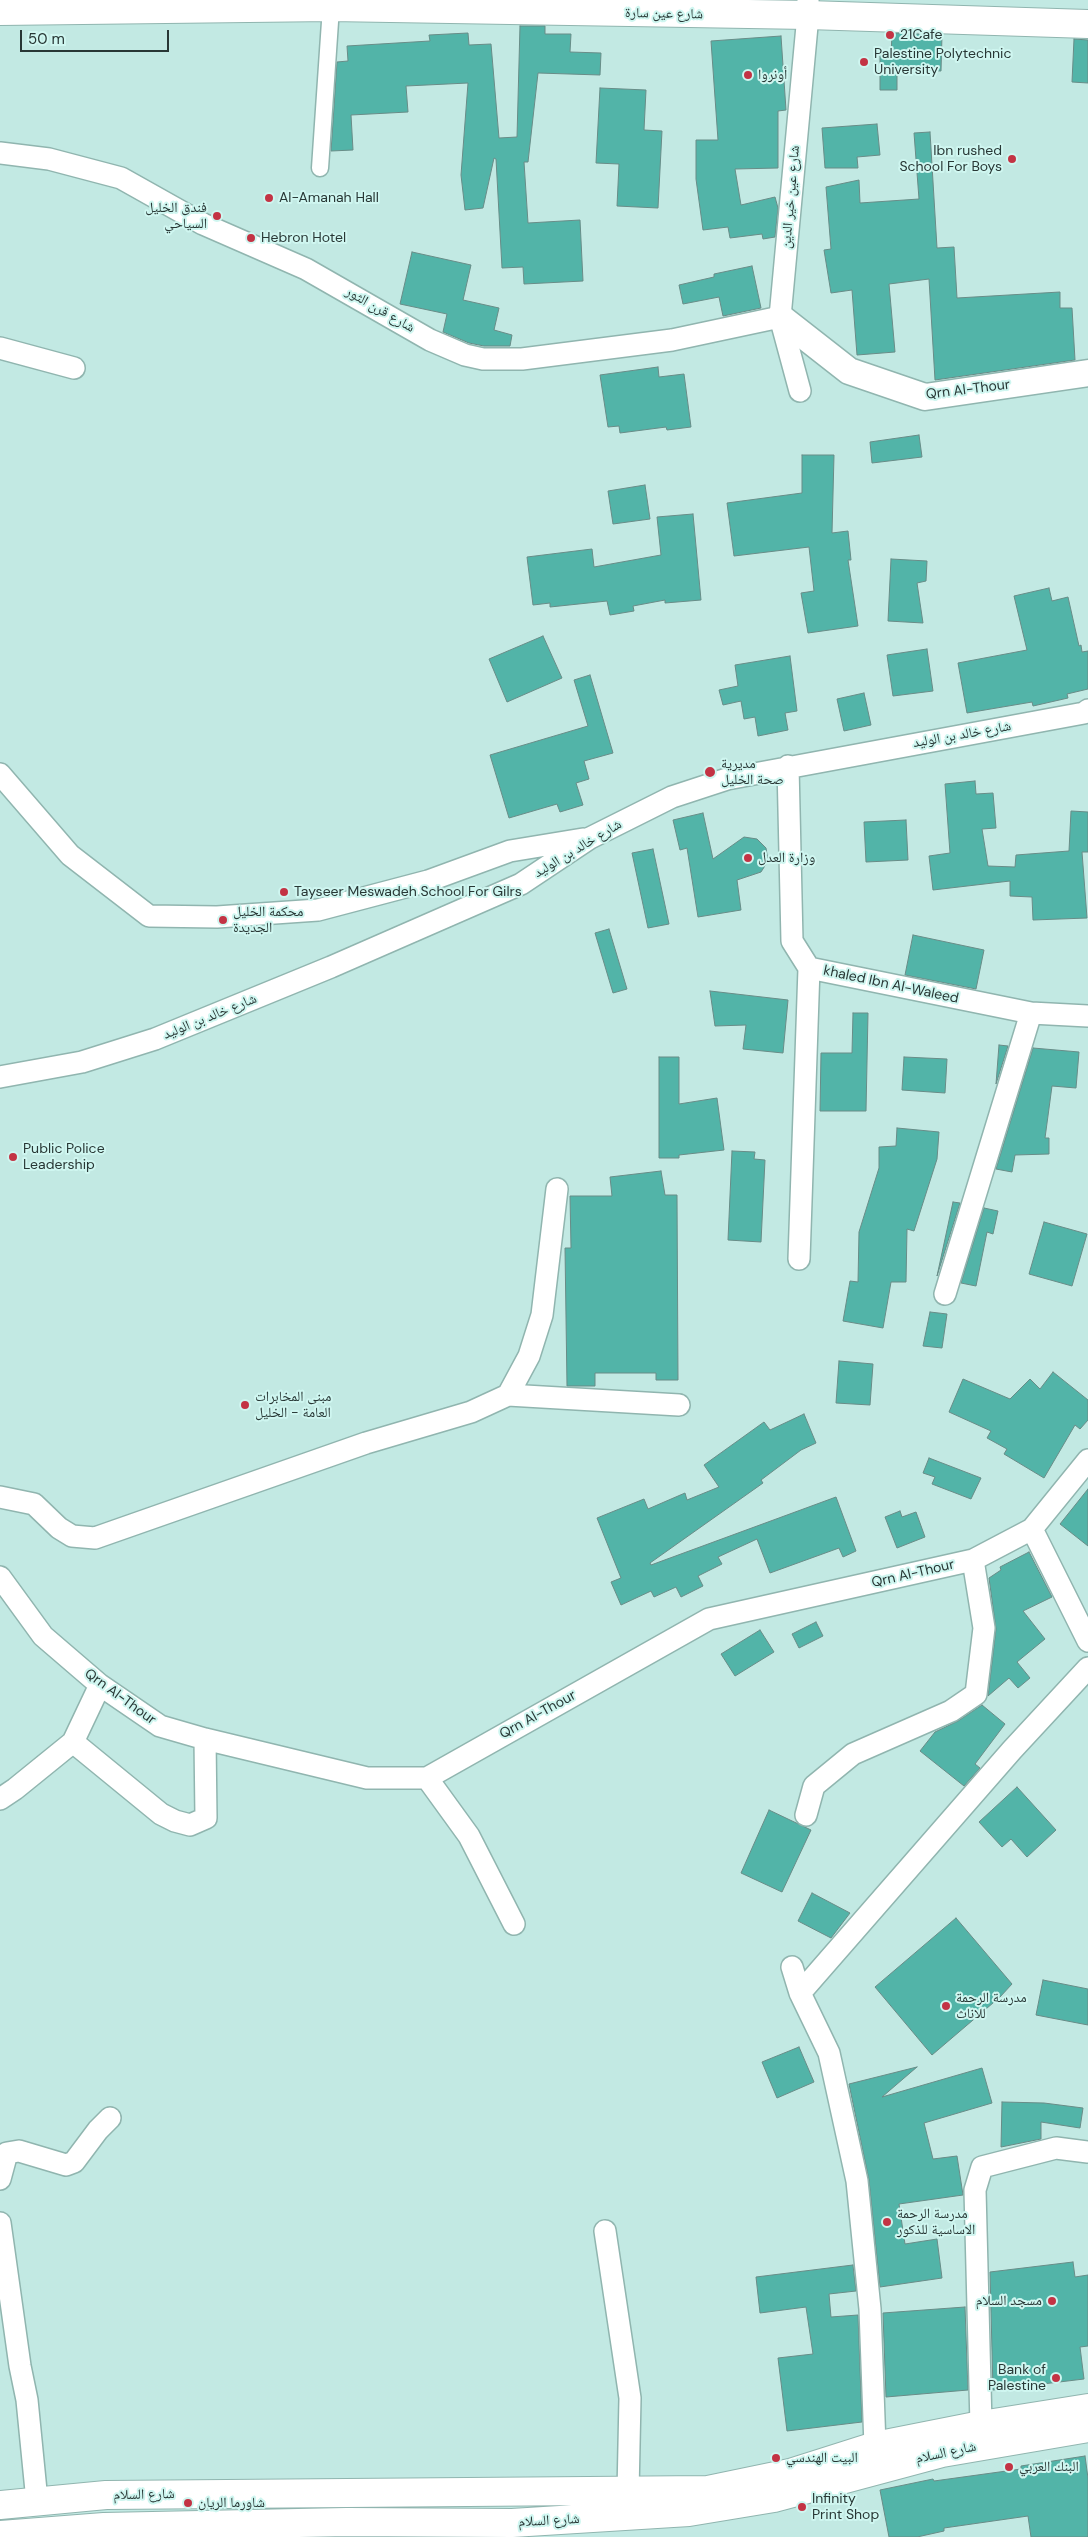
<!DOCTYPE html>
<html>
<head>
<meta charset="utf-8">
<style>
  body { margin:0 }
  #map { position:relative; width:1088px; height:2537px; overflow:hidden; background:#c2e9e3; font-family:"DM Sans",sans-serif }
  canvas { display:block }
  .scale { position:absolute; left:20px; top:30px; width:149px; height:22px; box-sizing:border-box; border:2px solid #283735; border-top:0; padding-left:6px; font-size:15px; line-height:18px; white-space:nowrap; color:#283735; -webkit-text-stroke:4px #cff6f0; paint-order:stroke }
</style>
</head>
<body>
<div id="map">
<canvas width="1088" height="2537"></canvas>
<div class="scale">50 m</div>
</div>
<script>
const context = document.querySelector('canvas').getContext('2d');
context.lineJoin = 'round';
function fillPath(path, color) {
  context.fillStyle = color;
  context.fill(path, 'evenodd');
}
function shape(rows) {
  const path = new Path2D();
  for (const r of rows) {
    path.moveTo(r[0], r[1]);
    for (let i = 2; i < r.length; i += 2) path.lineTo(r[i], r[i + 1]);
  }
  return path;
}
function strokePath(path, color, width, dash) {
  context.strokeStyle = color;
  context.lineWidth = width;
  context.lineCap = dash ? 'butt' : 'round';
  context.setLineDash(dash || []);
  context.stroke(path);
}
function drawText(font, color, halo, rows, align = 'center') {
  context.font = font + ' "DM Sans","Noto Naskh Arabic",sans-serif';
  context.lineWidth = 4;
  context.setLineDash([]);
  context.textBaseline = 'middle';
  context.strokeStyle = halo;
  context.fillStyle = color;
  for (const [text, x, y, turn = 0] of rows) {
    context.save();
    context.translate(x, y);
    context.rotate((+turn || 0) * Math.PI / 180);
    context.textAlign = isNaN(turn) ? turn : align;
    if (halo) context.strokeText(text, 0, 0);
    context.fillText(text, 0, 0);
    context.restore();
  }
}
const building = shape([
  [520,26,545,26,545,34,571,34,570,52,601,53,600,75,538,73,528,162,524,162,528,223,580,220,583,281,524,284,523,267,502,268,496,159,494,158,483,208,465,210,461,175,468,83,406,86,408,112,351,115,353,150,331,151,337,62,348,61,347,46,430,41,429,35,468,33,469,45,491,44,499,138,517,137,520,26],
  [892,33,942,35,941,71,897,69,897,90,880,90,880,55,891,55,892,33],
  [781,36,786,110,778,111,778,168,735,169,741,205,775,197,778,208,775,237,763,239,762,234,730,238,728,227,703,230,696,179,696,140,718,140,711,41,781,36],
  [1074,39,1088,40,1088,83,1072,82,1074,39],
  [600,88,646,90,644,130,662,131,658,208,617,206,619,164,596,163,600,88],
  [877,124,880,155,857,157,858,168,825,168,822,128,877,124],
  [930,132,937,248,954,247,957,298,1060,292,1060,308,1072,308,1075,360,935,380,929,279,889,284,895,352,857,355,852,290,831,293,824,250,831,249,826,187,859,180,860,203,919,199,914,133,930,132],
  [412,252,471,265,463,300,499,308,494,330,512,335,510,346,484,346,469,343,443,332,447,314,400,304,412,252],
  [752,266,761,308,723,316,719,297,683,304,679,285,714,277,714,274,752,266],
  [658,367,659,377,684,374,691,427,667,430,666,427,620,433,619,426,608,427,600,375,658,367],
  [919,435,922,457,872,463,870,442,919,435],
  [802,455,834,455,832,533,848,531,851,560,848,560,858,626,808,633,801,593,814,591,809,547,734,556,727,503,802,493,802,455],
  [645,485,650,519,613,524,608,491,645,485],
  [693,514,701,600,665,603,665,600,633,606,634,611,610,615,607,601,550,607,550,603,533,605,527,557,592,549,594,567,661,555,657,517,693,514],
  [891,559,927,561,926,581,917,583,923,623,888,621,891,559],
  [1049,588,1052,601,1068,597,1079,646,1081,645,1082,652,1088,651,1088,689,1067,694,1068,698,1033,706,1032,702,967,713,958,663,1027,650,1014,596,1049,588],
  [543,636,562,678,507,702,489,659,543,636],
  [927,649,933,691,893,696,887,655,927,649],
  [790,656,797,711,785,713,788,730,758,736,755,717,744,719,741,701,723,705,719,690,738,686,735,665,790,656],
  [590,675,613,753,584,761,589,779,576,783,583,805,560,812,557,804,509,818,490,755,588,726,574,680,590,675],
  [864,693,871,725,844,731,837,699,864,693],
  [975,781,976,794,993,793,996,828,982,829,988,866,1015,867,1016,855,1069,851,1071,811,1088,812,1088,852,1082,852,1087,918,1033,920,1032,897,1010,896,1010,881,933,890,929,856,950,853,945,784,975,781],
  [703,813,713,859,744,837,757,839,766,848,768,861,761,872,737,880,741,910,698,917,687,848,680,850,673,820,703,813],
  [906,820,908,860,866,862,864,822,906,820],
  [653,849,669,924,648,928,632,853,653,849],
  [609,929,627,989,613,993,595,933,609,929],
  [913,935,984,950,976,989,905,975,913,935],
  [710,991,788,1000,783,1053,743,1049,746,1025,715,1026,710,991],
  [853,1013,868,1013,866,1111,820,1111,821,1053,852,1053,853,1013],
  [999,1045,1008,1046,996,1084,999,1045],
  [1033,1048,1079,1052,1076,1088,1052,1086,1045,1138,1049,1138,1049,1154,1015,1155,1012,1172,996,1169,1033,1048],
  [659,1057,679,1057,679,1104,717,1098,724,1150,679,1155,679,1158,659,1158,659,1057],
  [904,1057,947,1059,945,1093,902,1090,904,1057],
  [897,1128,939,1132,937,1159,914,1231,907,1229,906,1282,891,1282,883,1328,843,1321,850,1281,858,1282,859,1232,879,1168,879,1147,896,1146,897,1128],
  [732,1151,755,1152,754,1159,765,1160,761,1242,728,1240,732,1151],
  [661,1171,665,1195,677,1195,678,1380,656,1380,656,1373,595,1373,595,1386,567,1386,565,1248,571,1248,570,1196,612,1196,610,1177,661,1171],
  [953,1202,960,1203,937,1276,953,1202],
  [984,1208,998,1211,993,1234,987,1232,976,1286,961,1283,984,1208],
  [1044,1222,1087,1234,1072,1286,1029,1274,1044,1222],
  [930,1312,947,1314,942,1348,923,1346,930,1312],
  [839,1361,873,1364,870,1405,836,1403,839,1361],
  [1053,1372,1088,1400,1088,1420,1080,1429,1075,1425,1044,1478,1004,1454,1007,1449,987,1438,991,1431,949,1412,963,1379,1010,1399,1030,1379,1040,1389,1053,1372],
  [804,1414,816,1443,801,1450,761,1480,763,1483,650,1563,651,1565,836,1497,856,1551,843,1557,839,1548,770,1573,757,1539,718,1557,722,1564,698,1576,703,1586,681,1597,676,1587,654,1597,651,1591,621,1605,611,1582,621,1578,597,1518,644,1499,648,1509,685,1493,687,1500,719,1487,704,1465,764,1422,770,1430,804,1414],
  [929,1458,981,1478,971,1499,932,1484,935,1477,923,1473,929,1458],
  [1088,1489,1088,1546,1060,1524,1088,1489],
  [900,1511,902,1517,916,1512,925,1537,897,1548,885,1517,900,1511],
  [1029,1552,1052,1597,1023,1611,1045,1639,1017,1662,1030,1678,1018,1688,1009,1678,988,1696,996,1629,989,1578,1001,1570,1000,1567,1029,1552],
  [816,1622,823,1636,799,1648,792,1634,816,1622],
  [760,1630,774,1652,735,1676,721,1654,760,1630],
  [982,1705,1005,1724,975,1764,980,1768,964,1786,920,1751,935,1732,958,1721,982,1705],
  [1017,1787,1056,1830,1027,1857,1011,1839,1002,1847,979,1822,1017,1787],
  [769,1810,811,1830,782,1892,741,1873,769,1810],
  [812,1893,850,1913,831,1938,798,1921,812,1893],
  [956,1918,1012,1984,1000,1997,932,2055,875,1987,956,1918],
  [1043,1980,1088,1989,1088,2025,1036,2015,1043,1980],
  [799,2047,814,2082,777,2098,762,2062,799,2047],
  [917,2067,882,2097,982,2068,992,2103,924,2123,933,2159,957,2156,963,2195,899,2204,905,2244,937,2239,942,2278,880,2287,869,2180,849,2084,917,2067],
  [1002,2102,1044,2103,1083,2108,1080,2128,1041,2122,1041,2139,1001,2147,1002,2102],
  [1073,2262,1075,2277,1088,2275,1088,2346,1080,2347,1084,2379,993,2390,990,2272,1073,2262],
  [853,2265,856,2291,829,2294,831,2317,858,2315,862,2422,787,2431,778,2358,813,2354,806,2307,760,2313,756,2277,853,2265],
  [965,2307,968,2390,886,2397,883,2313,965,2307],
  [1085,2456,1088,2478,1088,2537,1031,2537,1028,2516,944,2528,944,2531,917,2537,889,2537,880,2490,933,2479,934,2481,1021,2469,1021,2466,1085,2456]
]);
const pedestrian = shape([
  [320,168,331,7]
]);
const minor = shape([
  [0,153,49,159,121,178,203,224,306,269,430,340,465,355,483,359,522,359,672,340,780,317],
  [0,348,74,368],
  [800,391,780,317,808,15,808,0],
  [788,766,792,941,809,968,1031,1013,1088,1016],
  [0,774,70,855,149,916,217,917,318,910,428,881,510,851,583,839],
  [0,1077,82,1062,155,1039,331,967,521,884,590,838,672,797,727,779,1084,713,1088,710],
  [799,1259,809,968],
  [945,1294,1031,1013],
  [508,1395,529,1356,542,1315,557,1189],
  [0,1497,34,1504,59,1528,72,1536,95,1538,366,1443,471,1412,508,1395,679,1405],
  [1032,1529,1088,1641],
  [0,1577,43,1636,100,1685,160,1726,205,1739,367,1778,427,1778,709,1619,973,1560,1032,1529,1088,1460],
  [73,1742,161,1814,175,1821,190,1825,206,1818,205,1739],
  [427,1778,469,1836,514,1924],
  [0,1799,15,1789,73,1742,100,1685],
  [806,1815,814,1786,853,1754,951,1711,976,1694,984,1628,973,1560],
  [792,1967,800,1993,829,2053,857,2181,870,2309,875,2446],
  [800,1993,1012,1750,1088,1668],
  [0,2179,7,2153,19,2151,66,2165,74,2162,98,2130,110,2118],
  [0,2223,20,2366,27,2400,37,2501],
  [605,2231,630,2398,628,2492],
  [981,2425,975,2190,982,2167,1056,2148,1088,2152]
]);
const tertiary = shape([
  [780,317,849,371,925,397,1088,373]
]);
const secondary = shape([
  [0,11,331,7,808,15,1088,24],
  [0,2505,106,2495,708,2490,790,2473,875,2446,981,2425,1088,2408],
  [0,2535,104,2527,347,2522,512,2523,689,2512,774,2498,942,2453,1088,2428]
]);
const markers = [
  [890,35,5,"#c33344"],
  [864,62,5,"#c33344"],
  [748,75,5,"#c33344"],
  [1012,159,5,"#c33344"],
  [269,198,5,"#c33344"],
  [217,216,5,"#c33344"],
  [251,238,5,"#c33344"],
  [710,772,6,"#c33344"],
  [748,858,5,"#c33344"],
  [284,892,5,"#c33344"],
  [223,920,5,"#c33344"],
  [13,1157,5,"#c33344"],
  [245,1405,5,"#c33344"],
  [946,2006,5,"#c33344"],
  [887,2222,5,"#c33344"],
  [1052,2301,5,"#c33344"],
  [1056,2378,5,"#c33344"],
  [776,2458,5,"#c33344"],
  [1009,2467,5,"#c33344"],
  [188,2503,5,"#c33344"],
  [802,2507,5,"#c33344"]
];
const streetNames = [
  ["شارع عين سارة",664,14,1],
  ["شارع عين خير الدين",791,197,-85],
  ["شارع قرن الثور",380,310,30],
  ["Qrn Al-Thour",968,390,-7],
  ["شارع خالد بن الوليد",962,735,-10],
  ["شارع خالد بن الوليد",578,849,-31],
  ["khaled Ibn Al-Waleed",891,985,12],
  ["شارع خالد بن الوليد",210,1017,-22],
  ["Qrn Al-Thour",913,1574,-13],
  ["Qrn Al-Thour",120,1697,36],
  ["Qrn Al-Thour",538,1715,-29],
  ["شارع السلام",946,2453,-12],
  ["شارع السلام",144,2495,-1],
  ["شارع السلام",549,2521,-3]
];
const poiNames = [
  ["21Cafe",900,35],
  ["Palestine Polytechnic",874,54],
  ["University",874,70],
  ["أونروا",758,75],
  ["Ibn rushed",1002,151,"right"],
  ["School For Boys",1002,167,"right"],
  ["Al-Amanah Hall",279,198],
  ["فندق الخليل",207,208,"right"],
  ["السياحي",207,224,"right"],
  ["Hebron Hotel",261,238],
  ["مديرية",721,764],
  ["صحة الخليل",721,780],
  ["وزارة العدل",758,858],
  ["Tayseer Meswadeh School For Gilrs",294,892],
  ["محكمة الخليل",233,912],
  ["الجديدة",233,928],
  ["Public Police",23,1149],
  ["Leadership",23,1165],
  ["مبنى المخابرات",255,1397],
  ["العامة - الخليل",255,1413],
  ["مدرسة الرحمة",956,1998],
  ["للاناث",956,2014],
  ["مدرسة الرحمة",897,2214],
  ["الاساسية للذكور",897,2230],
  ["مسجد السلام",1042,2301,"right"],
  ["Bank of",1046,2370,"right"],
  ["Palestine",1046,2386,"right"],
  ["البيت الهندسي",786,2458],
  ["البنك العربي",1019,2467],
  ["Infinity",812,2499],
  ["Print Shop",812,2515],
  ["شاورما الريان",198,2503]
];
fillPath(building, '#52b4a8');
strokePath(building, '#688c87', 1);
strokePath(pedestrian, '#90b5af', 19);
strokePath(minor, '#90b5af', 24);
strokePath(tertiary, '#90b5af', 29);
strokePath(secondary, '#90b5af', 30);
strokePath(pedestrian, '#fff', 16);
strokePath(minor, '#fff', 21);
strokePath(tertiary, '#fff', 26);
strokePath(secondary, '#fff', 28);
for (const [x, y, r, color] of markers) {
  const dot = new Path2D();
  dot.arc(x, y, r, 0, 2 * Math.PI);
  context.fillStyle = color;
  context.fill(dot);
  strokePath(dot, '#cff6f0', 2);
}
drawText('14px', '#283735', '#cff6f0', streetNames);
drawText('14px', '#283735', '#cff6f0', poiNames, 'left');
</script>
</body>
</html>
